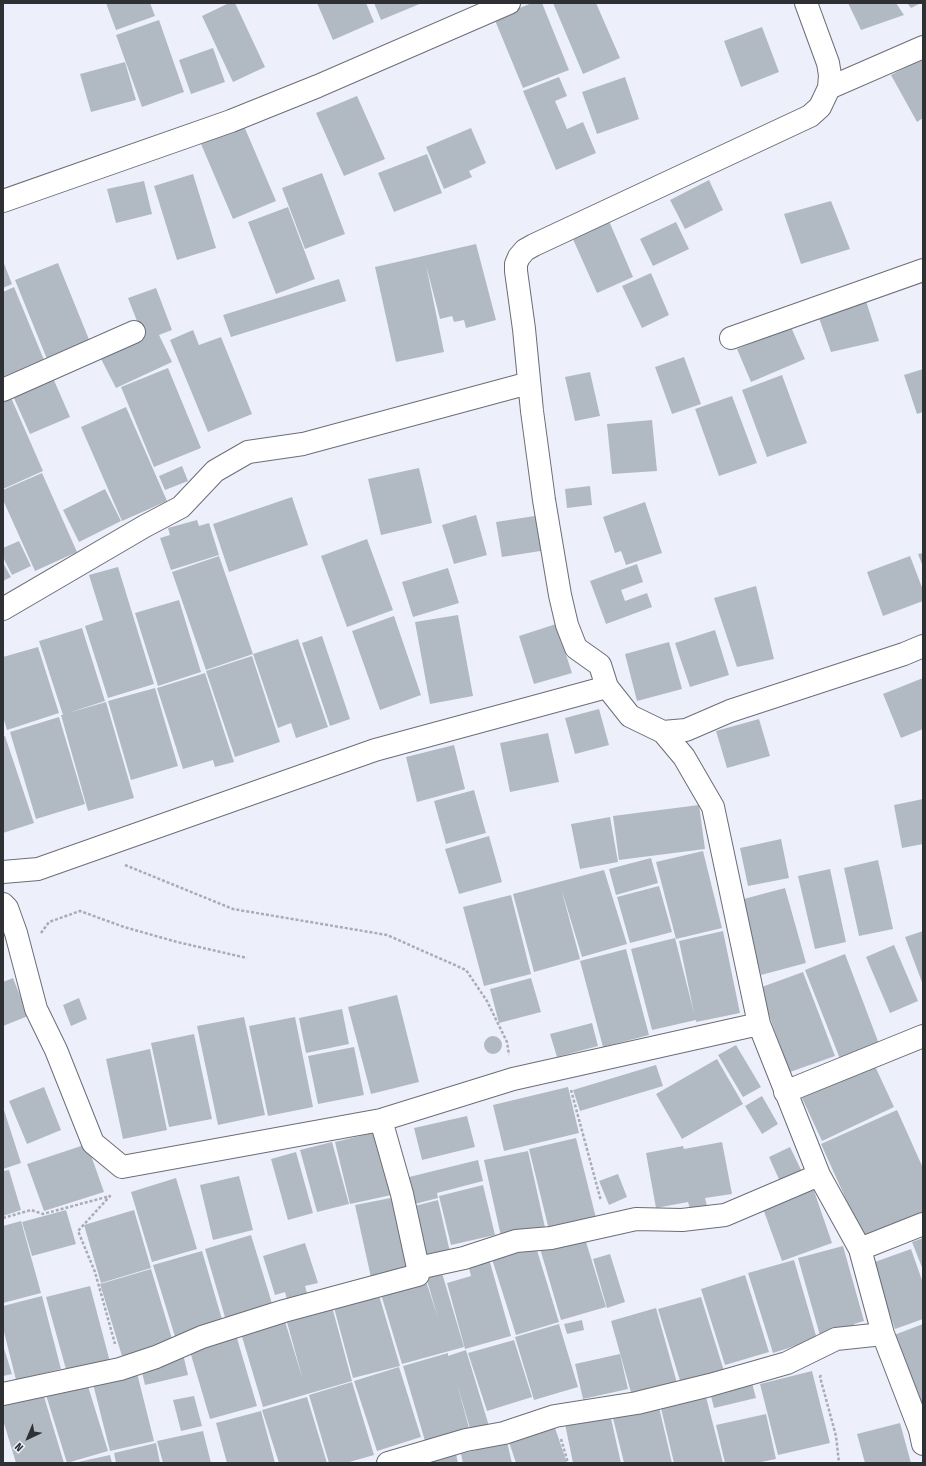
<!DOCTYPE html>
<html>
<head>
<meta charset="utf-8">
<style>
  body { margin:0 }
  #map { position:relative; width:926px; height:1466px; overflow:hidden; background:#edf0fb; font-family:"Fira Sans Condensed",sans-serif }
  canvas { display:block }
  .frame { position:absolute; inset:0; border:4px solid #2f3034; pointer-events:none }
  .north { position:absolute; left:8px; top:1418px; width:40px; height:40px; -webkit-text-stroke:3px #edf0fb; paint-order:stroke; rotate:224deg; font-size:11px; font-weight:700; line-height:16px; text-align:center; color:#2f3034 }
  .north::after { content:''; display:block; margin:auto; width:14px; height:18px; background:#2f3034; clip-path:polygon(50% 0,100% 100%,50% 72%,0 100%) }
</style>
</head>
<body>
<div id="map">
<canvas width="926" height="1466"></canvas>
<div class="frame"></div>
<div class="north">N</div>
</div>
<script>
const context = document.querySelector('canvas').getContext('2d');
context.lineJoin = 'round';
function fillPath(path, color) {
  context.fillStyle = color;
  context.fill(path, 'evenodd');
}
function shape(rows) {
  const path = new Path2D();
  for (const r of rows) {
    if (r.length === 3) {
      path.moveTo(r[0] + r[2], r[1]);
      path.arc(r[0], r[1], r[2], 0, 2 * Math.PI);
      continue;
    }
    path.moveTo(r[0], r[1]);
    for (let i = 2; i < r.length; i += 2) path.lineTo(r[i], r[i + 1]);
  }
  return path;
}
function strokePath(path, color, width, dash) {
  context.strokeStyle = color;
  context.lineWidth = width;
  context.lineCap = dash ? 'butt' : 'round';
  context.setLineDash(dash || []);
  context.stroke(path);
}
const building = shape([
  [106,3,150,3,155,16,116,30],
  [229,3,235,3,265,67,233,82,202,16],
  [317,3,366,3,374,22,333,40],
  [374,3,422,3,381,20],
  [532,3,542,3,569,70,523,88,494,18],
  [553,3,596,3,620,58,583,74],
  [848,3,896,3,904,15,861,30],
  [907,3,921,3,911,8],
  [159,20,184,92,142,107,116,35],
  [762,27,779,72,741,87,724,41],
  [213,48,225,82,191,94,179,60],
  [923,58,923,118,917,122,891,75],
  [125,62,136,100,91,112,80,74],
  [559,77,567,96,555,101,567,129,583,122,596,153,556,170,523,91],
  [625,77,639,119,597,134,582,92],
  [357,96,385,159,344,176,316,113],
  [244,126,276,201,233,219,201,144],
  [471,128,486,163,469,171,472,177,444,189,426,147],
  [427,154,442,193,394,212,378,173],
  [322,173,345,234,305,249,282,188],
  [193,174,216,248,177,260,154,186],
  [709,180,723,210,685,229,670,200],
  [144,181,152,214,116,223,107,189],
  [831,201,850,249,801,264,784,214],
  [288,207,315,279,276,294,248,222],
  [609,221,633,277,597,293,572,237],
  [676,222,689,249,653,266,640,239],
  [476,244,496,320,466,328,464,320,454,322,452,316,440,319,426,265,444,352,396,362,375,267],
  [3,261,12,284,3,288],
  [58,263,90,342,47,359,15,280],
  [651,273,669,315,642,328,622,286],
  [339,279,346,301,231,337,223,315],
  [14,287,44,360,3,377,3,292],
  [156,288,172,330,159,335,172,362,116,388,99,355,142,334,128,298],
  [866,301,879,341,831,352,818,315],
  [791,327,805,359,751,382,737,349],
  [193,330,199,345,221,337,252,414,208,432,170,340],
  [684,357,701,404,672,414,655,367],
  [168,368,201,448,154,467,121,387],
  [923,369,923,412,917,414,904,375],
  [590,372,600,416,575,421,565,377],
  [782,375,807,443,767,457,742,390],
  [53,378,70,417,30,434,13,396],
  [9,393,43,471,3,489,3,396],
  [732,396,757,463,719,476,695,409],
  [126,407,167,501,122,521,81,427],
  [652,420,657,471,612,474,607,424],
  [182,466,188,481,165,490,159,476],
  [419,468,432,523,381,535,368,479],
  [42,473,77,552,35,571,3,500,3,490],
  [590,486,592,505,567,508,565,489],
  [105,489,121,521,79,542,63,510],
  [292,497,308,545,229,572,213,524],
  [645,502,662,553,626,565,621,551,615,553,603,517],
  [476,515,487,555,454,564,442,525],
  [541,515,547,550,502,557,496,522],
  [197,520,199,526,209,523,219,555,171,570,160,538,170,535,168,528],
  [367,539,393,610,347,627,321,556],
  [19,541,31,566,12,575,3,557,3,548],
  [923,553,923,567,918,554],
  [219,556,253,654,206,670,172,572],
  [910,556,923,590,923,601,883,616,867,572],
  [3,563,11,577,3,581],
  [637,564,643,582,621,590,625,601,647,593,652,607,606,624,590,581],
  [118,567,154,684,108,698,85,626,103,620,89,575],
  [448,568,459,603,413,617,402,582],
  [756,586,774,659,737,667,714,598],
  [179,600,201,672,158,686,135,613],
  [458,615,473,696,430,704,415,622],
  [394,616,421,695,380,710,352,631],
  [556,624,572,673,534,684,519,636],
  [82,628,105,701,68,713,106,702,134,798,88,811,61,715,63,715,39,641],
  [715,630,729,675,690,687,675,643],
  [322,636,350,719,330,726,302,643],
  [298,639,328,727,296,738,291,723,278,728,253,654],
  [669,642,682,689,637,701,625,654],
  [38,647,59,713,7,730,3,717,3,657],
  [252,656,280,742,235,757,206,671],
  [205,673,234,762,215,767,213,760,183,769,157,688],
  [923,678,923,729,901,738,883,694],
  [155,688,178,766,131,780,108,701],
  [599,709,609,745,575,754,565,718],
  [59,717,85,804,36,819,10,732],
  [759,719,770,756,727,768,716,731],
  [548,733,559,782,510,792,500,743],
  [5,736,34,823,3,833,3,737],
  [454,745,465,789,417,802,406,757],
  [474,790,486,833,446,844,434,801],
  [923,799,923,844,902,848,894,805],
  [699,805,705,849,619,860,613,816],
  [610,817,618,862,580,869,571,824],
  [489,836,502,882,459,894,445,849],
  [781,839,789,878,748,886,740,848],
  [703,851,722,928,676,939,656,862],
  [651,858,658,883,616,895,609,869],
  [878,860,893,929,859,936,844,868],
  [830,869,846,942,815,949,798,876],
  [604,870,627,944,582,957,561,888,580,959,534,972,513,894],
  [659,886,672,932,630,943,617,897],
  [785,888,806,963,761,975,740,900],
  [511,895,531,974,484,986,463,907],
  [723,931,740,1013,696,1022,696,1020,652,1030,631,949,675,938,694,1013,679,941],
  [923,931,923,985,905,937],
  [894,945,918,1001,890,1013,866,957],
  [626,949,649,1035,603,1047,580,961],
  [845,954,879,1044,840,1059,805,970],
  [803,972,835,1056,790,1072,759,988],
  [13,978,28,1016,3,1026,3,982],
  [531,978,541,1012,499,1023,490,989],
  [397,995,419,1082,371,1094,348,1007],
  [79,998,87,1019,71,1026,63,1005],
  [342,1009,349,1044,306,1053,299,1018],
  [244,1017,265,1115,218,1125,197,1026],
  [295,1017,313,1107,268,1116,249,1026],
  [592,1023,598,1046,557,1057,550,1034],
  [194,1034,212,1119,169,1127,151,1043],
  [493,1045,9],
  [736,1045,761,1087,743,1097,718,1055],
  [354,1047,364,1095,318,1104,308,1056],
  [150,1049,167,1130,123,1139,106,1059],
  [717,1059,743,1104,682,1139,656,1094],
  [874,1064,894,1107,822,1141,802,1098],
  [656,1065,663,1086,580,1111,573,1090],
  [44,1087,61,1130,27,1144,9,1101],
  [568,1087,579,1133,504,1151,493,1105],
  [762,1096,778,1124,762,1134,745,1106],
  [3,1107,21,1163,3,1169],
  [897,1110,923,1168,923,1213,864,1239,821,1144],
  [467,1116,475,1147,422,1160,414,1128],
  [381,1131,396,1194,350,1204,335,1142],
  [576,1138,597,1222,550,1234,529,1149],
  [332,1142,349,1204,317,1212,300,1150],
  [722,1142,732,1194,705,1198,707,1206,690,1209,688,1202,656,1208,646,1153,683,1146,684,1149],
  [87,1144,104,1192,44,1211,27,1164],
  [790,1147,804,1176,782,1186,769,1157],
  [528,1151,546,1232,502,1241,484,1160],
  [296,1152,313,1213,288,1220,271,1159],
  [478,1160,483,1181,437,1193,438,1198,407,1206,401,1179],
  [9,1170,21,1210,3,1216,3,1171],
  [618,1174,627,1197,609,1205,599,1181],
  [239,1176,253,1230,213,1240,200,1185],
  [176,1178,197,1249,152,1262,131,1192],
  [483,1185,495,1235,451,1245,439,1196],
  [812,1185,832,1243,782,1261,761,1203],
  [401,1196,418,1272,372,1282,355,1205],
  [438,1200,450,1252,419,1260,407,1208],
  [66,1210,76,1244,32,1256,22,1222],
  [134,1210,151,1268,101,1283,84,1225],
  [21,1221,41,1293,3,1303,3,1226],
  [583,1232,606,1307,561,1320,539,1245],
  [251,1235,274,1310,227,1324,205,1249],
  [923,1238,923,1270,912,1242],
  [305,1243,318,1283,305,1286,308,1297,288,1303,285,1292,275,1295,263,1256],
  [535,1244,559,1322,516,1335,491,1256],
  [843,1246,864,1321,854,1324,855,1330,821,1339,798,1258],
  [911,1249,923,1283,923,1319,895,1329,872,1263],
  [202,1251,224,1326,176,1340,153,1265],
  [610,1254,625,1302,607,1308,593,1259],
  [489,1259,511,1336,465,1349,447,1283,471,1276,468,1264],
  [794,1260,817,1339,773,1353,748,1273],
  [151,1269,173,1342,122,1356,100,1284],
  [442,1273,464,1347,402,1364,380,1291,425,1278,438,1318,426,1277],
  [745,1275,769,1352,725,1365,701,1289],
  [90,1286,110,1362,67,1373,46,1297],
  [378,1292,400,1366,353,1378,333,1304],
  [42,1296,61,1369,16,1380,3,1328,3,1306],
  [701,1297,724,1371,681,1384,658,1309],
  [331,1303,352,1381,263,1407,240,1330,284,1318,303,1380,285,1315],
  [656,1308,677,1383,632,1396,611,1321],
  [582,1320,584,1330,567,1334,564,1324],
  [559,1324,578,1387,534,1400,515,1337],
  [923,1324,923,1410,894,1335],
  [236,1335,257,1406,210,1419,189,1348],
  [514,1340,532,1397,487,1411,468,1353],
  [3,1345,12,1374,3,1376],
  [466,1350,489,1426,471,1432,456,1380,469,1428,425,1441,403,1366,448,1353,448,1356],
  [183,1354,188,1375,145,1385,140,1364],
  [620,1354,628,1389,583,1399,575,1364],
  [399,1367,421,1437,377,1451,354,1381],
  [136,1369,154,1441,110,1451,92,1380],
  [812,1371,830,1443,778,1455,760,1384],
  [352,1382,374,1455,346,1463,329,1463,309,1395],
  [87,1383,108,1451,67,1463,46,1395],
  [752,1383,756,1398,714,1408,710,1392],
  [42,1390,64,1463,16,1463,3,1420,3,1401],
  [705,1393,723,1463,674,1463,660,1404],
  [194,1396,202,1426,181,1431,173,1400],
  [307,1397,327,1463,279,1463,262,1410],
  [658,1403,672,1463,624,1463,612,1414],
  [261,1411,275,1463,227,1463,216,1423],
  [610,1414,621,1463,573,1463,565,1424],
  [766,1414,776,1459,756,1463,725,1463,716,1425],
  [900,1423,911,1463,865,1463,857,1434],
  [555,1428,567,1463,516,1463,509,1442],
  [203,1431,211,1463,163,1463,157,1441],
  [507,1442,512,1463,463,1463,461,1454],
  [156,1443,160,1463,116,1463,114,1453],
  [456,1454,458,1463,426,1463],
  [110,1455,112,1463,78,1463,78,1462]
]);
const path = shape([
  [125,865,233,909,387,935,466,970,487,1001,507,1042,509,1055],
  [41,933,49,922,80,911,124,927,177,942,247,958],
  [571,1090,601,1201],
  [3,1218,31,1210,43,1214,110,1196,78,1231,95,1272,115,1344],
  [821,1375,820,1377,836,1436,839,1463],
  [561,1439,568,1463]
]);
const street = shape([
  [806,3,828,63,830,75,829,88,820,107,810,116,534,245,525,250,519,257,516,264,516,271,524,329,532,411,544,500,560,595,567,625,576,648,600,665,607,687,630,716,663,732,684,757,713,807,759,1024,819,1175,860,1249,883,1334,920,1430,923,1444],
  [829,88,923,47],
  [3,201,231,121,318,86,509,3],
  [731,338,923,270],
  [3,390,134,332],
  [3,609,145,526,181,507,215,471,248,452,303,444,529,383],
  [663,732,686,730,730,711,904,654,923,646],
  [3,872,38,869,375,750,607,687],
  [3,904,7,908,16,933,36,1009,56,1050,93,1143,122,1167,381,1120,513,1079,759,1024],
  [785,1092,923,1036],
  [381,1120,402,1194,418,1268],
  [860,1249,923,1224],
  [3,1394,120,1369,156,1357,202,1337,284,1311,418,1275,418,1268,464,1258,516,1241,551,1238,636,1219,682,1220,725,1215,819,1175],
  [388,1463,466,1440,504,1433,555,1416,637,1403,710,1385,787,1363,836,1339,883,1334]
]);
fillPath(building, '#b1bac2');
strokePath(street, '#6b6e77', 24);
strokePath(path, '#aaacb5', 2.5, [3, 2]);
strokePath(street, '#fff', 22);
</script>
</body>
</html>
